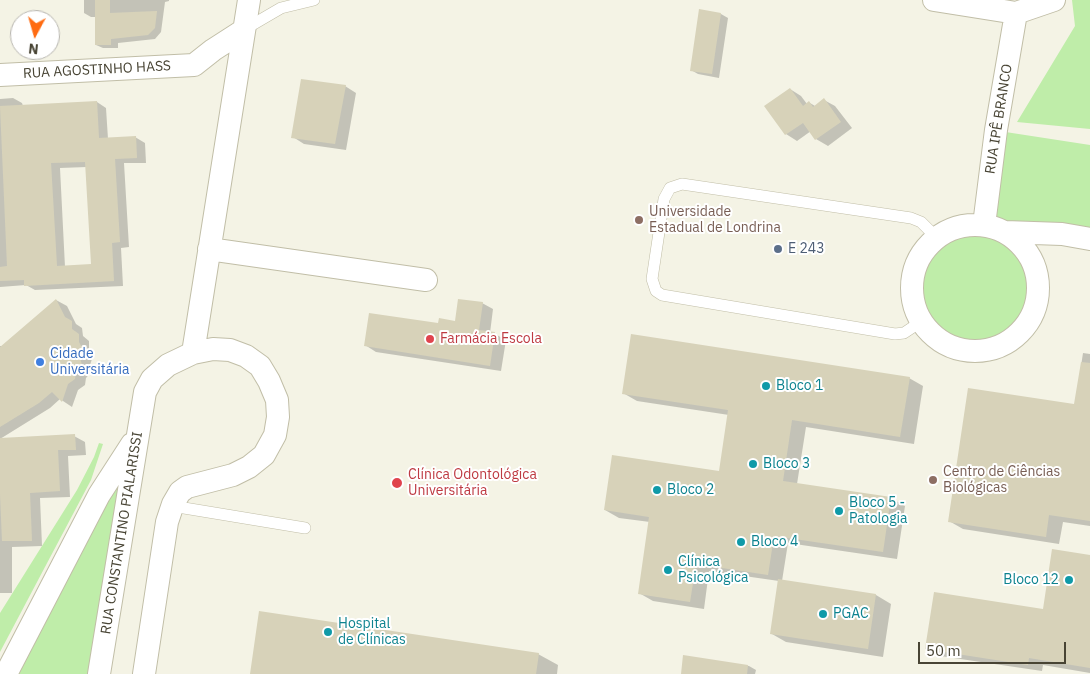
<!DOCTYPE html>
<html>
<head>
<meta charset="utf-8">
<style>
  body { margin:0 }
  #map { position:relative; width:1090px; height:674px; overflow:hidden; background:#f4f3e5; font-family:"IBM Plex Sans",sans-serif }
  canvas { display:block }
  .north { position:absolute; left:10px; top:10px; width:50px; height:50px; box-sizing:border-box; background:#fff; border:1px solid #b6b4ae; border-radius:50%; rotate:186deg; font-size:14px; font-weight:700; line-height:20px; text-align:center; color:#484434 }
  .north::after { content:''; display:block; margin:auto; width:18px; height:22px; background:#ff6b11; clip-path:polygon(50% 0,100% 100%,50% 72%,0 100%) }
  .scale { position:absolute; left:918px; top:642px; width:148px; height:22px; box-sizing:border-box; border:2px solid #484434; border-top:0; padding-left:6px; font-size:15px; line-height:18px; white-space:nowrap; color:#484434; -webkit-text-stroke:4px #fff; paint-order:stroke }
</style>
</head>
<body>
<div id="map">
<canvas width="1090" height="674"></canvas>
<div class="north">N</div>
<div class="scale">50 m</div>
</div>
<script>
const context = document.querySelector('canvas').getContext('2d');
context.lineJoin = 'round';
function fillPath(path, color) {
  context.fillStyle = color;
  context.fill(path, 'evenodd');
}
function shape(rows) {
  const path = new Path2D();
  for (const r of rows) {
    if (r.length === 3) {
      path.moveTo(r[0] + r[2], r[1]);
      path.arc(r[0], r[1], r[2], 0, 2 * Math.PI);
      continue;
    }
    path.moveTo(r[0], r[1]);
    for (let i = 2; i < r.length; i += 2) path.lineTo(r[i], r[i + 1]);
  }
  return path;
}
function strokePath(path, color, width, dash) {
  context.strokeStyle = color;
  context.lineWidth = width;
  context.lineCap = dash ? 'butt' : 'round';
  context.setLineDash(dash || []);
  context.stroke(path);
}
function drawText(font, color, halo, rows, align = 'center') {
  context.font = font + ' "IBM Plex Sans",sans-serif';
  context.lineWidth = 4;
  context.setLineDash([]);
  context.textBaseline = 'middle';
  context.strokeStyle = halo;
  context.fillStyle = color;
  for (const [text, x, y, turn = 0] of rows) {
    context.save();
    context.translate(x, y);
    context.rotate((+turn || 0) * Math.PI / 180);
    context.textAlign = isNaN(turn) ? turn : align;
    if (halo) context.strokeText(text, 0, 0);
    context.fillText(text, 0, 0);
    context.restore();
  }
}
const green = shape([
  [1072,0,1090,0,1090,129,1017,122,1075,26],
  [999,131,1090,145,1090,238,985,220],
  [975,289,53],
  [99,443,103,444,91,480,0,652,0,613,77,490,94,457],
  [123,485,89,674,16,674,114,490]
]);
const shadow = shape([
  [84,0,169,0,169,1,165,2,161,32,155,39,118,43,118,48,103,48,96,45,96,17,91,17,84,13],
  [700,11,721,14,728,18,719,78,698,74,691,70],
  [345,86,356,93,346,150,304,144,293,137],
  [790,89,801,96,807,104,810,103,815,106,824,100,835,106,852,128,828,146,816,139,811,131,797,141,786,134,766,107],
  [13,98,22,103,23,106,97,102,106,108,108,139,135,137,145,143,146,163,124,163,129,247,121,248,123,286,35,290,26,285,0,287,0,99],
  [87,167,92,265,65,267,60,168],
  [56,300,67,306,76,324,82,328,83,336,89,341,89,349,93,356,90,365,92,371,86,378,85,385,78,390,72,407,60,399,50,408,0,439,74,436,85,442,86,455,68,456,70,497,40,498,42,546,12,547,12,593,0,593,0,346,3,346],
  [482,303,493,309,490,333,495,334,506,340,501,371,376,352,365,345,439,325,456,322],
  [1083,353,1090,354,1090,526,1063,522,1059,544,963,529,949,521,1075,405],
  [909,378,923,386,914,444,806,427,797,484,891,498,905,506,897,559,788,543,782,581,876,595,891,604,883,657,786,642,772,634,779,581,709,571,704,609,653,601,639,593,650,522,619,518,605,510,720,473,729,415,637,401,623,393],
  [1090,556,1090,673,1043,665,1042,671,940,656,927,648,1044,610],
  [538,654,558,665,557,674,251,674],
  [684,656,749,666,756,670,755,674,682,674]
]);
const building = shape([
  [95,0,110,0,110,13,157,11,155,28,148,35,111,39,111,45,95,45],
  [699,9,721,13,712,74,690,71],
  [301,79,346,85,335,144,291,138],
  [790,88,803,106,809,101,813,107,824,98,841,122,815,140,803,123,785,135,764,106],
  [97,101,99,138,136,136,137,158,115,159,120,242,112,243,114,281,24,286,24,280,0,281,0,267,7,266,0,106],
  [85,162,91,264,57,266,51,163],
  [56,299,65,317,72,321,72,329,79,334,79,342,83,350,80,358,82,365,76,372,75,379,68,384,62,402,52,392,39,403,0,427,0,347],
  [458,299,483,302,479,330,495,332,490,366,364,346,369,313,438,323,439,318,455,321],
  [631,334,910,377,900,437,792,420,783,481,891,497,883,552,774,536,768,575,696,564,690,602,638,594,649,517,604,510,612,455,719,471,728,410,622,394],
  [1081,362,1090,363,1090,521,1049,515,1046,537,948,522,968,388,1074,404],
  [75,434,76,450,58,450,60,491,30,493,32,541,2,541,0,494,0,438],
  [1052,549,1090,555,1090,668,1029,658,1028,665,925,649,934,592,1043,609],
  [778,579,876,594,868,649,770,634],
  [259,611,539,653,536,674,250,674],
  [683,655,748,665,747,674,681,674]
]);
const lane = shape([
  [245,29,281,8,314,0],
  [922,321,904,333,895,334,662,295,656,291,652,279,664,199,670,188,682,184,911,218,921,222,937,238],
  [172,506,305,528]
]);
const street = shape([
  [934,0,1016,13,1054,0],
  [0,75,194,65,213,50,244,30],
  [984,225,996,130,1016,13],
  [975,288,63],
  [1005,232,1062,234,1090,239],
  [209,249,426,280],
  [193,353,249,0],
  [6,674,99,495,132,444],
  [99,674,145,392,152,379,168,365,193,353,213,349,230,350,246,356,260,366,269,381,277,400,278,417,275,435,264,455,249,467,233,475,187,487,180,492,173,504,167,522,144,674]
]);
const markers = [
  [639,220,5,"#8d6e63"],
  [778,249,5,"#5c6f8a"],
  [430,339,5,"#e0444e"],
  [40,362,5,"#3f7fe0"],
  [766,386,5,"#0f9aa8"],
  [753,464,5,"#0f9aa8"],
  [933,480,5,"#8d6e63"],
  [397,483,6,"#e0444e"],
  [657,490,5,"#0f9aa8"],
  [839,511,5,"#0f9aa8"],
  [741,542,5,"#0f9aa8"],
  [668,570,5,"#0f9aa8"],
  [1069,580,5,"#0f9aa8"],
  [823,614,5,"#0f9aa8"],
  [328,632,5,"#0f9aa8"]
];
const streetNames = [
  ["RUA AGOSTINHO HASS",97,70,-3],
  ["RUA IPÊ BRANCO",999,119,-81],
  ["RUA CONSTANTINO PIALARISSI",122,533,-81]
];
const educationNames = [
  ["Universidade",649,212],
  ["Estadual de Londrina",649,228],
  ["Centro de Ciências",943,472],
  ["Biológicas",943,488]
];
const serviceNames = [
  ["E 243",788,249]
];
const healthNames = [
  ["Farmácia Escola",440,339],
  ["Clínica Odontológica",408,475],
  ["Universitária",408,491]
];
const shopNames = [
  ["Cidade",50,354],
  ["Universitária",50,370]
];
const cultureNames = [
  ["Bloco 1",776,386],
  ["Bloco 3",763,464],
  ["Bloco 2",667,490],
  ["Bloco 5 -",849,503],
  ["Patologia",849,519],
  ["Bloco 4",751,542],
  ["Clínica",678,562],
  ["Psicológica",678,578],
  ["Bloco 12",1059,580,"right"],
  ["PGAC",833,614],
  ["Hospital",338,624],
  ["de Clínicas",338,640]
];
fillPath(green, '#bfeda9');
fillPath(shadow, '#0003');
fillPath(building, '#d7d2b9');
strokePath(lane, '#c1bea7', 12);
strokePath(street, '#c1bea7', 24);
strokePath(lane, '#fff', 11);
strokePath(street, '#fff', 22);
for (const [x, y, r, color] of markers) {
  const dot = new Path2D();
  dot.arc(x, y, r, 0, 2 * Math.PI);
  context.fillStyle = color;
  context.fill(dot);
  strokePath(dot, '#fff', 2);
}
drawText('14px', '#484434', '#fff', streetNames);
drawText('14px', '#785e54', '#fff', educationNames, 'left');
drawText('14px', '#4e5e75', '#fff', serviceNames, 'left');
drawText('14px', '#be3a42', '#fff', healthNames, 'left');
drawText('14px', '#366cbe', '#fff', shopNames, 'left');
drawText('14px', '#0d838f', '#fff', cultureNames, 'left');
</script>
</body>
</html>
